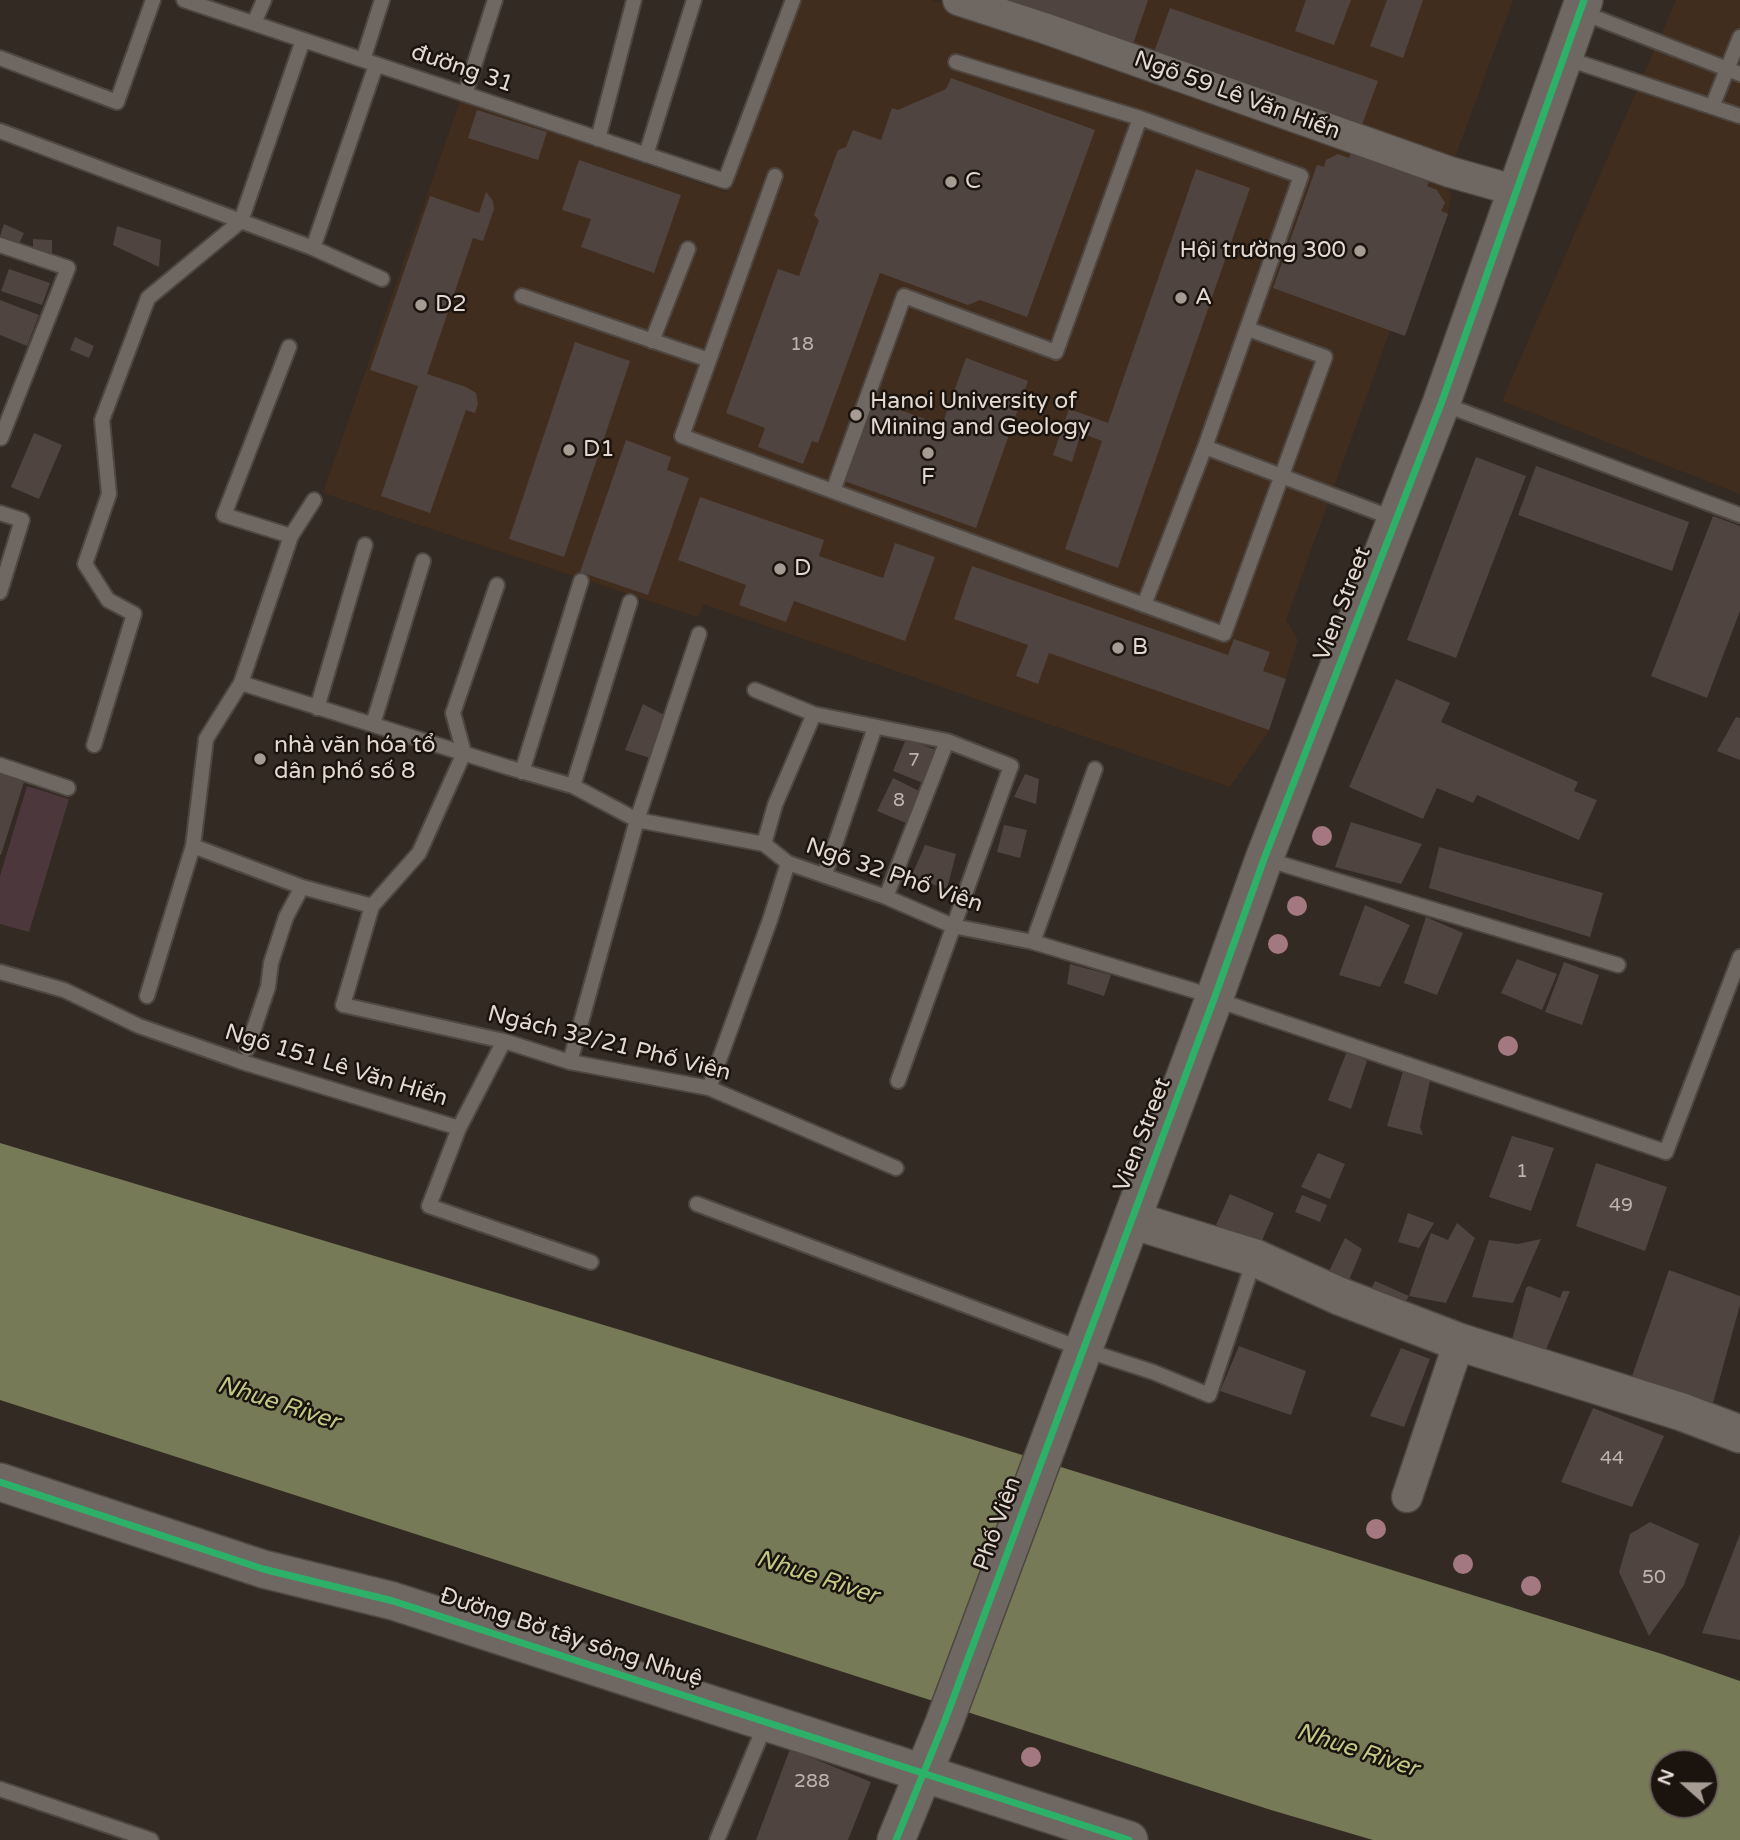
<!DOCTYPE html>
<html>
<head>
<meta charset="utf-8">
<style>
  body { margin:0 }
  #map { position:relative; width:1740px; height:1840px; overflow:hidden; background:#332a23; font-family:"Varela Round",sans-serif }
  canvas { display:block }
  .north { position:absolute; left:1649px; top:1749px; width:70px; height:70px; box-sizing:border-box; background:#1b130e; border:2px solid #6b625c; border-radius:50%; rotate:291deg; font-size:19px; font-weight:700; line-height:28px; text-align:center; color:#e4d9d1 }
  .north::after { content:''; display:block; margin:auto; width:24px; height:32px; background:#a69c94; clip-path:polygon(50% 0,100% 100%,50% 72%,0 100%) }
</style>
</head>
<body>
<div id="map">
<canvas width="1740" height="1840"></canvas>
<div class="north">N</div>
</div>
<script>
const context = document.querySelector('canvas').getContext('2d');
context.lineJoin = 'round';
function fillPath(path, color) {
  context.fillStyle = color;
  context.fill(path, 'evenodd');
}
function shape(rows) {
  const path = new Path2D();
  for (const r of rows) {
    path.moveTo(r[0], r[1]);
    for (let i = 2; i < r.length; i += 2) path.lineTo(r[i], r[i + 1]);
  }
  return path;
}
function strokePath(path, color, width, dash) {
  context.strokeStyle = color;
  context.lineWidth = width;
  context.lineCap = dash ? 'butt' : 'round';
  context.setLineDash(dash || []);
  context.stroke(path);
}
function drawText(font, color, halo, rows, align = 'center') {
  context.font = font + ' "Varela Round",sans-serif';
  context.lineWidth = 5;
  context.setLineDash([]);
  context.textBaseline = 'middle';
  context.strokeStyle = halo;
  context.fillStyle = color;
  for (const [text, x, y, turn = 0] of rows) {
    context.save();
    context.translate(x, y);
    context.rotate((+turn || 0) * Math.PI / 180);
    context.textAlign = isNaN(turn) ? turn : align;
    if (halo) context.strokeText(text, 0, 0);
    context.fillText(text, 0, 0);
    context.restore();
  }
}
const built = shape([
  [798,0,931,0,1035,32,1443,177,1451,195,1448,214,1405,336,1390,331,1286,620,1298,640,1269,731,1230,787,703,604,698,617,323,493,460,101,726,192],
  [983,0,1513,0,1454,160],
  [1676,0,1740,0,1740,494,1502,401]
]);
const green = shape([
  [27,786,69,799,29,932,0,924,0,876]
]);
const water = shape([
  [0,1143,627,1332,1662,1654,1740,1681,1740,1840,1373,1840,1271,1810,0,1400],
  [1663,1763,1705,1763,1705,1805,1663,1805]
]);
const building = shape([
  [1008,0,1148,0,1133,44],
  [1306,0,1351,0,1334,45,1295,31],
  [1387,0,1423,0,1403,58,1370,46],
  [1170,8,1378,81,1362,125,1154,52],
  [951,78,1095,130,1027,317,980,300,968,305,880,273,818,443,812,441,803,464,758,447,765,428,726,413,778,269,799,276,819,220,814,215,838,150,846,147,853,130,881,140,892,108,898,110,946,89],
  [477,110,547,132,538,160,468,138],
  [1351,152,1430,180,1427,186,1437,190,1445,203,1441,211,1448,214,1405,336,1273,288,1317,165,1324,167,1326,160,1338,154,1349,158],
  [579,160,681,195,654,273,581,247,591,219,562,210],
  [1196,169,1250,188,1118,568,1065,549,1102,441,1081,433,1072,462,1053,455,1069,409,1108,423],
  [486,192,493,201,494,209,483,241,473,238,427,374,466,387,476,393,478,404,475,413,466,410,430,513,381,496,418,386,370,370,430,196,479,213],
  [4,224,24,233,19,244,0,236],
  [117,226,161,240,159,267,113,245],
  [33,239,52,240,52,253,33,252],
  [9,269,50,283,42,305,1,291],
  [0,300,39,315,27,346,0,335],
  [75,337,94,346,89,358,70,350],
  [575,342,630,361,564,557,509,539],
  [966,358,1028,381,976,528,844,481,872,400,942,425],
  [34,433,62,445,39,499,11,487],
  [626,440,671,457,667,470,689,478,648,595,580,572],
  [1476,457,1526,476,1456,658,1407,640],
  [1536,466,1689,522,1672,571,1518,515],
  [700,497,824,540,819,556,883,578,895,543,935,557,905,641,794,601,786,622,739,605,746,585,678,560],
  [1713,516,1740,526,1740,611,1707,698,1651,676],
  [972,566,1228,655,1234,639,1270,652,1263,671,1286,679,1269,730,1049,653,1038,684,1016,676,1028,645,954,619],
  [1396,679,1450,703,1441,722,1578,782,1574,791,1597,800,1579,840,1477,795,1473,803,1437,788,1423,819,1349,787],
  [643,704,666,716,653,759,625,750],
  [1736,717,1740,718,1740,760,1717,751],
  [906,739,936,750,923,783,893,771],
  [0,774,24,782,1,855,0,855],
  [1025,774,1039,779,1036,804,1014,797],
  [893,778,921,792,906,823,877,811],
  [1351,822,1422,844,1401,884,1335,867],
  [1004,825,1027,830,1020,858,997,852],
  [925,845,956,854,947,889,911,877],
  [1439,847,1603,893,1590,937,1429,888],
  [1365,905,1410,925,1380,987,1339,975],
  [1426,917,1463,933,1437,995,1404,983],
  [1517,959,1557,974,1542,1010,1501,993],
  [1564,962,1599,975,1582,1025,1545,1012],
  [1070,964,1111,975,1104,996,1067,984],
  [1347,1051,1367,1061,1351,1109,1328,1100],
  [1404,1068,1431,1076,1420,1127,1423,1135,1387,1126],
  [1512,1136,1554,1148,1531,1211,1489,1197],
  [1318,1153,1345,1164,1330,1199,1301,1187],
  [1596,1163,1667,1187,1645,1251,1576,1226],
  [1230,1194,1274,1213,1260,1245,1216,1225],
  [1302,1195,1327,1205,1320,1222,1295,1212],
  [1408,1213,1434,1223,1419,1248,1398,1242],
  [1457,1223,1475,1238,1446,1303,1409,1296,1431,1233,1448,1240],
  [1345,1238,1362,1249,1344,1292,1323,1284],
  [1541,1239,1513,1303,1472,1297,1489,1240,1518,1244],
  [1669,1270,1740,1296,1740,1305,1713,1403,1632,1376],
  [1375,1281,1409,1296,1396,1318,1366,1300],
  [1529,1286,1560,1298,1563,1291,1570,1291,1543,1357,1511,1343,1526,1288],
  [1239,1346,1306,1371,1291,1415,1220,1391],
  [1401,1348,1430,1359,1404,1427,1370,1416],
  [1593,1408,1664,1436,1632,1507,1561,1482],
  [1650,1522,1699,1544,1684,1585,1649,1636,1619,1572,1630,1534],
  [1740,1534,1740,1640,1702,1633],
  [790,1749,871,1782,848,1840,756,1840]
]);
const service = shape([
  [184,0,725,181,793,0],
  [1581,12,1740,74],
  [254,23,264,0],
  [0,58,117,102,153,0],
  [1565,58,1740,116],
  [363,60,382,0],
  [956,62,1140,118,1301,176,1205,447,1144,605],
  [465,94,495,0],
  [1712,107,1740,37],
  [0,131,313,248,376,65],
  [598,139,634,0],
  [646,155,694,0],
  [775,176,682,436,1224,634,1325,357,1248,329],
  [0,245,68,268,1,438],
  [313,248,382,279],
  [522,296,709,360],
  [652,341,688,249],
  [289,347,224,515,291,536],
  [1443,404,1740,515],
  [1205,447,1395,519],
  [833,491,904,296,1056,352,1140,118],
  [0,513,22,520,0,592],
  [497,585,453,713,464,753,419,853,372,906,343,1005,504,1041,570,1062,709,1088,896,1168],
  [241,683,291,536,314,500],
  [755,690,814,714,947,741,1011,766,898,1081],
  [317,708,365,545],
  [373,724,423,561],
  [94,745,134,614,108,600,85,564,109,494,102,420,148,298,241,221,303,40],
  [0,765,68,788],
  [522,772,581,581],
  [573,786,630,602],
  [764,844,775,805,814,714],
  [193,846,302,887,372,906],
  [1265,859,1618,965],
  [825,874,875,727],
  [886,897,947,741],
  [1033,942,1095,769],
  [0,972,64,990,139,1026,242,1062,459,1128],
  [147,996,193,846,206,739,241,683,507,767,573,786,637,820,764,844,788,863,886,897,953,926,1033,942,1202,993,1214,999,1666,1152,1740,957],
  [504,1041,459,1128,429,1206,591,1262],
  [247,1049,268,987,271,963,286,917,302,887],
  [570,1062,637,820,699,634],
  [709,1088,770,920,788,863],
  [697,1204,1082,1349,1153,1372,1209,1395,1254,1260],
  [0,1789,151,1840],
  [717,1840,766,1723]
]);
const minor = shape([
  [958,0,1044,28,1450,172,1517,191],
  [1407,1497,1459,1342]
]);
const tertiary = shape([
  [1132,1220,1255,1258,1339,1296,1459,1342,1682,1412,1740,1434],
  [0,1482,263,1569,393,1601,1129,1840],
  [896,1840,944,1723,1214,999,1264,859,1441,404,1584,0]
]);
const cycleway = shape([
  [0,1482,263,1569,393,1601,1129,1840],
  [896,1840,944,1723,1214,999,1264,859,1441,404,1584,0]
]);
const trees = [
  [1322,836],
  [1297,906],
  [1278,944],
  [1508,1046],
  [1376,1529],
  [1463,1564],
  [1531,1586],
  [1031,1757]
];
const markers = [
  [951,182,7,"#a69c94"],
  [1360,251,7,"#a69c94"],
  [1181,298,7,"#a69c94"],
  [421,305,7,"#a69c94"],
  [856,415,7,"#a69c94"],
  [569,450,7,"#a69c94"],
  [928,453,7,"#a69c94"],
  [780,569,7,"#a69c94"],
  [1118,648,7,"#a69c94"],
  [260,759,7,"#a69c94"]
];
const numberNames = [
  ["18",802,345],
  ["7",914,761],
  ["8",899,801],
  ["1",1522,1172],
  ["49",1621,1206],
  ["44",1612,1459],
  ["50",1654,1578],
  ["288",812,1782]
];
const streetNames = [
  ["đường 31",462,69,19],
  ["Ngõ 59 Lê Văn Hiến",1237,96,20],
  ["Vien Street",1343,604,-69],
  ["Ngõ 32 Phố Viên",894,876,19],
  ["Ngách 32/21 Phố Viên",609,1044,14],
  ["Ngõ 151 Lê Văn Hiến",336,1066,17],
  ["Vien Street",1143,1135,-69],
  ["Phố Viên",998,1524,-70],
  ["Đường Bờ tây sông Nhuệ",571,1638,18]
];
const poiNames = [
  ["C",965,182],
  ["Hội trường 300",1346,251,"right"],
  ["A",1195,298],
  ["D2",435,305],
  ["Hanoi University of",870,402],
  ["Mining and Geology",870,428],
  ["D1",583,450],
  ["F",928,478,"center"],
  ["D",794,569],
  ["B",1132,648],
  ["nhà văn hóa tổ",274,746],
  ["dân phố số 8",274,772]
];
const waterNames = [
  ["Nhue River",278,1404,18],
  ["Nhue River",817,1578,18],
  ["Nhue River",1357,1751,18]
];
fillPath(built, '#412d1d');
fillPath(green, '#4c373c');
fillPath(water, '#767a56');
fillPath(building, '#504440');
strokePath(service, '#4e4640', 18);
strokePath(minor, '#4e4640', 33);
strokePath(tertiary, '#4e4640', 40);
strokePath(service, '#6f6762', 14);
strokePath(minor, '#6f6762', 30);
strokePath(tertiary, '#6f6762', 37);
strokePath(cycleway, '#2db169', 7);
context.fillStyle = '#a37880';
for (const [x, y] of trees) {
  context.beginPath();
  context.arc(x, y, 10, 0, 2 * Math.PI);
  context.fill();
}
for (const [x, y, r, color] of markers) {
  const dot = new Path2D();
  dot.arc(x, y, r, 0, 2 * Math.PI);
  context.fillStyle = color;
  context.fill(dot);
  strokePath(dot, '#1b130e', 2.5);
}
drawText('19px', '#bfb4ad', null, numberNames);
drawText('23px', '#e4d9d1', '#1b130e', streetNames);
drawText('23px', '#e4d9d1', '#1b130e', poiNames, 'left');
drawText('italic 24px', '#c1c987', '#1b130e', waterNames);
</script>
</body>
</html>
